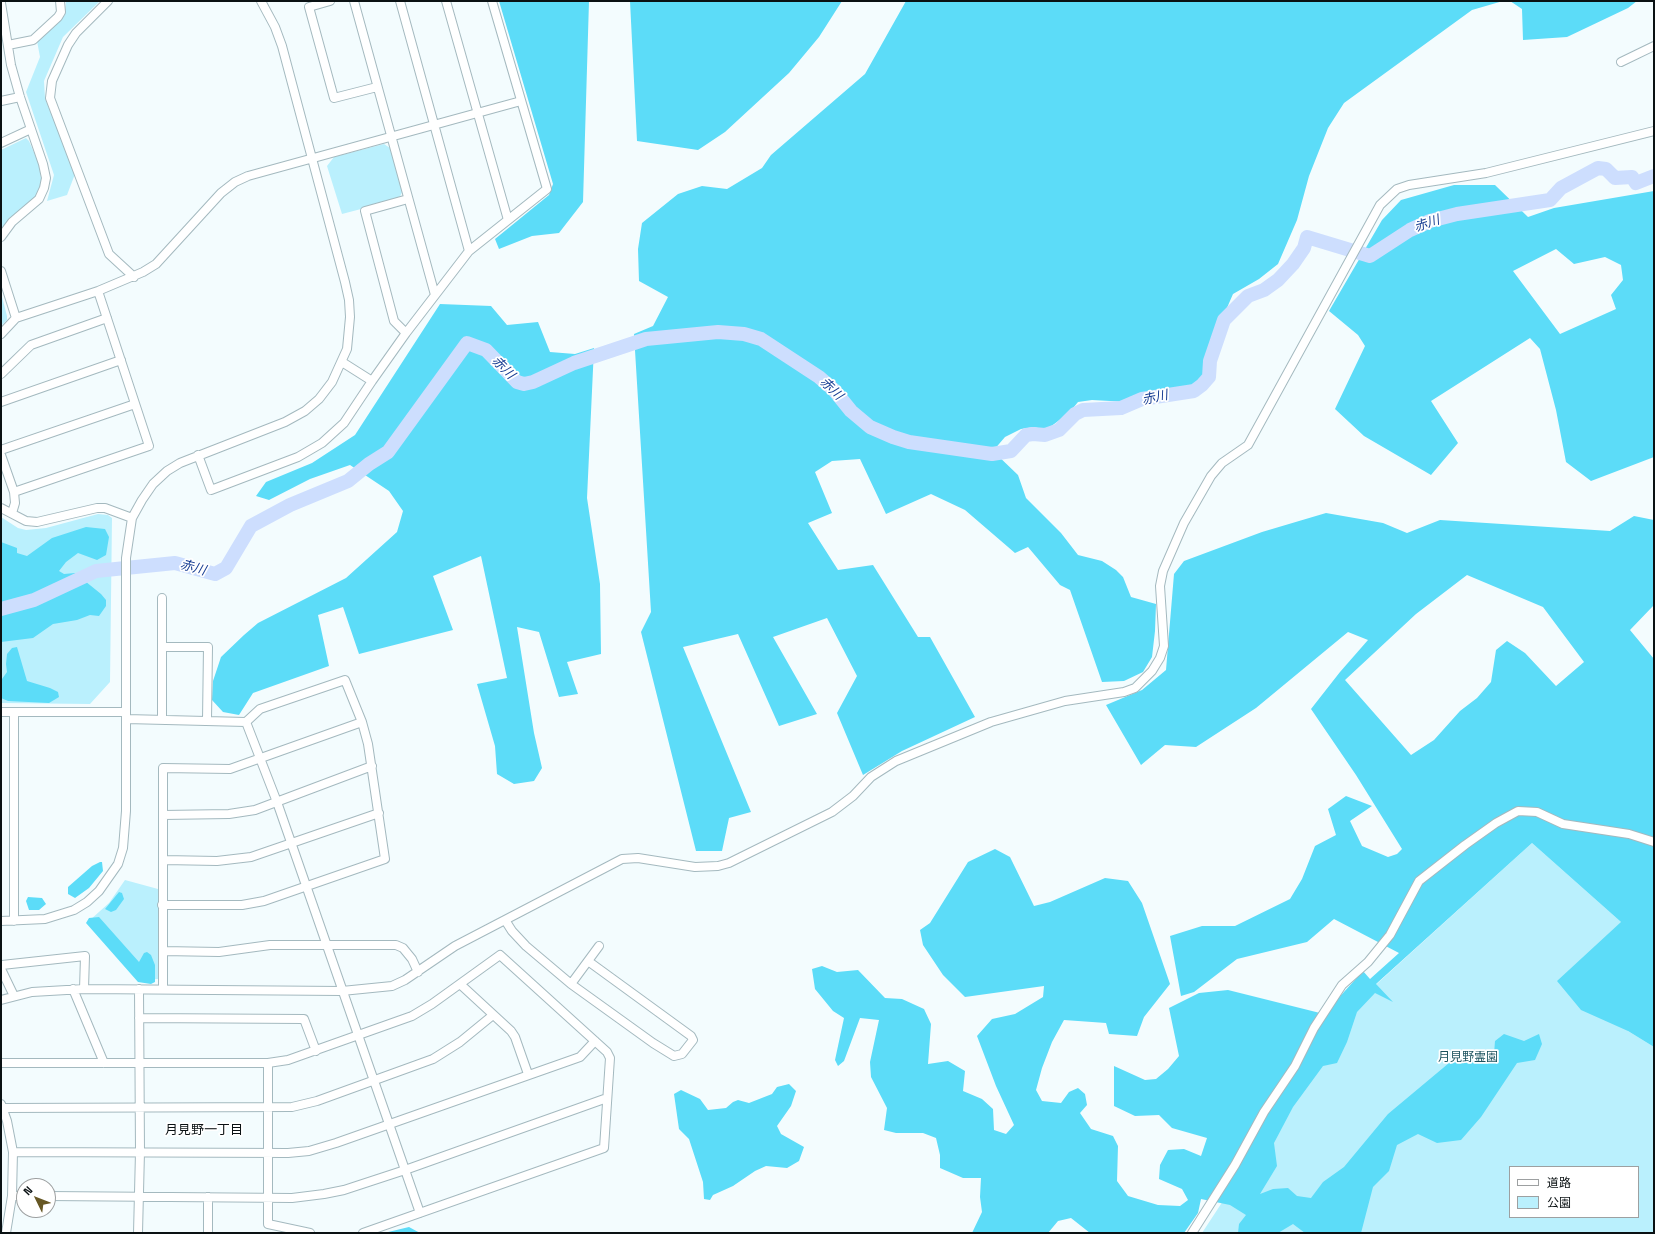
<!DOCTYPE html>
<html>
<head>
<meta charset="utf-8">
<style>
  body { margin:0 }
  #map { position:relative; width:1655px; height:1234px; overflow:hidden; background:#f3fcfe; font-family:"Space Grotesk","Noto Sans JP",sans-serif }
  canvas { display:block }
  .frame { position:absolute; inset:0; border:2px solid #0a1113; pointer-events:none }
  .legend { position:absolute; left:1509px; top:1166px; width:130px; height:52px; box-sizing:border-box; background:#fff; border:1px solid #9da0a1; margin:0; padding:5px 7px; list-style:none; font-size:12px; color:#0a1113 }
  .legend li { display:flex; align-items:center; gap:8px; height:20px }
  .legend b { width:20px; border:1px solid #9da0a1 }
  .north { position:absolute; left:16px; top:1178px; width:40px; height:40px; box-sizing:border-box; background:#fff; border:1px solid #9da0a1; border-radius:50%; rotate:313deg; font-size:11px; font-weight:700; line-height:16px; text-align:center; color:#0a1113 }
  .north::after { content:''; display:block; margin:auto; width:14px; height:18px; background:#665724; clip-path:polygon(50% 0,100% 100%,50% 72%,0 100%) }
</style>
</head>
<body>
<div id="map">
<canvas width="1655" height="1234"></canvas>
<div class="frame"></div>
<ul class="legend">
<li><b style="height:5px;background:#fff"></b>道路</li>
<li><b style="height:11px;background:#baf0fd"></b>公園</li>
</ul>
<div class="north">N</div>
</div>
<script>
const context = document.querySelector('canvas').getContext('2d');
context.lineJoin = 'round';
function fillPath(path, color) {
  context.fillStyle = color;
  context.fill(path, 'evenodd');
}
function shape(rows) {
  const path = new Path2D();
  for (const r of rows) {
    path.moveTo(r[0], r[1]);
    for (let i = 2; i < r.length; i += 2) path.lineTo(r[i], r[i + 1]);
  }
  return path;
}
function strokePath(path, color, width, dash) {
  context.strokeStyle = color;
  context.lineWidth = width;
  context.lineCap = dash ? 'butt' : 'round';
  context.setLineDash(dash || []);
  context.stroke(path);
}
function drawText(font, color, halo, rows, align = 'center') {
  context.font = font + ' "Space Grotesk","Noto Sans JP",sans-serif';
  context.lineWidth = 3.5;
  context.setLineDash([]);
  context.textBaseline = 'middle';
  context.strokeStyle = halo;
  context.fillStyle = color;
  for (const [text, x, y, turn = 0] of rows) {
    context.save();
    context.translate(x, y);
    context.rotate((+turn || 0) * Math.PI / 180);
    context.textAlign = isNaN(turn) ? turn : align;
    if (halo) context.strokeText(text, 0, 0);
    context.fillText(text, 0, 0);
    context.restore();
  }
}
const green = shape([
  [66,1,100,1,63,37,44,81,45,98,75,174,67,195,47,201,54,175,26,92,40,57,37,41,65,15],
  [26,138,29,141,39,164,42,185,38,195,1,230,1,150],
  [384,144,390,148,402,192,399,199,342,214,327,166,334,157],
  [1,293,7,316,7,320,1,326],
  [98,514,108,515,112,518,110,682,90,704,1,703,1,517,18,528,26,530,46,528],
  [1532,843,1621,922,1628,1031,1654,1047,1654,1233,1202,1233,1348,1010],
  [1510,1167,1638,1167,1638,1217,1510,1217],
  [125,880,158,889,158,979,142,980,90,920,109,903]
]);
const forest = shape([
  [499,1,589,1,583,202,559,233,532,236,499,249,495,239,549,195,553,184],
  [630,1,842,1,819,37,789,73,725,132,698,150,637,141],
  [906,1,1503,1,1472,10,1344,103,1328,128,1309,176,1297,220,1278,264,1259,279,1233,294,1213,340,1205,375,1202,381,1194,387,1176,388,1128,402,1092,400,1078,402,1069,413,1046,430,1034,427,1021,429,1005,437,993,451,1018,475,1026,498,1061,533,1078,555,1102,561,1116,570,1123,577,1131,597,1156,604,1155,631,1152,657,1143,672,1124,681,1102,682,1070,590,1060,585,1028,547,1015,553,965,510,931,494,886,514,860,459,832,461,815,472,832,513,808,523,838,570,873,565,918,637,930,637,975,717,902,751,863,775,837,713,857,676,827,618,773,637,817,714,779,726,738,634,683,647,751,812,729,818,722,851,696,851,641,632,651,612,634,334,653,326,668,297,639,281,638,249,642,223,678,194,702,186,727,189,762,168,771,155,865,74],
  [1510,1,1637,1,1628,8,1567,37,1523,40,1522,9],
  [1454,185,1495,185,1528,217,1554,208,1654,191,1654,457,1591,481,1566,462,1556,410,1540,349,1530,338,1431,401,1458,443,1431,475,1364,436,1335,409,1365,346,1358,335,1329,311,1382,220,1401,200],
  [1556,249,1574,264,1605,257,1621,265,1623,280,1611,295,1616,309,1560,334,1513,271],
  [440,304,491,306,507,325,538,322,550,352,575,354,594,348,587,498,600,584,601,654,567,662,578,694,559,697,539,632,517,627,534,733,542,768,534,781,514,784,497,774,495,746,477,684,507,678,481,556,433,576,453,630,359,654,343,607,318,615,329,666,253,693,239,715,223,712,212,700,213,681,221,657,244,635,258,623,346,578,397,532,403,511,389,491,350,465,310,479,269,500,256,496,266,482,312,463,355,435],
  [1326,513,1383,523,1407,533,1440,520,1610,531,1634,516,1654,520,1654,605,1630,630,1654,659,1654,1047,1628,1031,1581,1010,1557,981,1621,922,1532,843,1376,984,1393,1002,1375,993,1357,1012,1347,1042,1337,1063,1323,1066,1293,1107,1274,1143,1277,1166,1260,1194,1273,1189,1288,1188,1297,1196,1311,1198,1323,1182,1344,1167,1388,1114,1449,1063,1470,1052,1477,1055,1494,1054,1495,1041,1504,1034,1524,1041,1539,1034,1542,1044,1535,1060,1517,1063,1481,1117,1461,1140,1437,1143,1418,1134,1397,1145,1389,1171,1373,1187,1361,1233,1305,1233,1293,1224,1278,1233,1238,1233,1239,1224,1246,1215,1230,1205,1201,1199,1198,1213,1184,1233,1090,1233,1071,1218,1058,1221,1048,1233,972,1233,982,1212,980,1197,981,1178,963,1178,940,1168,940,1155,936,1138,923,1133,896,1133,884,1130,887,1108,871,1077,870,1062,879,1020,860,1018,844,1061,838,1066,835,1060,844,1018,833,1011,815,989,812,969,822,966,837,972,858,970,885,998,902,999,924,1009,931,1024,928,1064,948,1061,965,1071,963,1091,982,1099,993,1109,994,1130,1006,1134,1014,1125,996,1086,977,1036,992,1019,1015,1014,1043,997,1044,986,965,997,943,975,923,945,920,930,930,923,968,862,995,849,1010,857,1034,906,1050,902,1105,878,1128,881,1142,903,1170,984,1144,1017,1137,1036,1109,1034,1106,1023,1064,1020,1052,1042,1042,1068,1036,1090,1042,1101,1061,1103,1069,1092,1078,1088,1085,1094,1087,1105,1080,1113,1091,1129,1113,1136,1118,1146,1117,1181,1128,1196,1158,1205,1180,1206,1188,1200,1182,1189,1159,1179,1160,1165,1168,1150,1184,1149,1201,1156,1207,1138,1172,1128,1159,1115,1135,1116,1114,1106,1114,1066,1145,1080,1156,1079,1168,1069,1179,1056,1169,1008,1199,993,1228,990,1324,1014,1363,971,1370,979,1399,953,1334,919,1307,942,1237,959,1194,992,1181,996,1170,936,1202,926,1235,926,1290,899,1302,879,1315,846,1336,835,1328,809,1346,796,1372,806,1350,821,1362,846,1388,857,1397,854,1402,849,1356,775,1311,709,1340,672,1368,640,1348,632,1256,708,1196,747,1165,745,1141,765,1106,705,1142,690,1166,670,1174,574,1184,561,1262,532],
  [1467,575,1543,607,1584,662,1556,686,1525,653,1507,641,1496,650,1491,682,1477,698,1460,711,1434,740,1411,755,1345,680,1416,614],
  [86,527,105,529,109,537,106,555,97,560,78,553,66,562,59,571,64,574,75,573,101,594,106,600,106,606,99,616,90,615,77,620,53,624,33,638,1,642,1,542,17,548,17,553,27,556,52,538],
  [17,647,27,681,50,688,58,692,59,697,49,703,8,701,1,698,2,679,7,672,6,664,7,654,12,648],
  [100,862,102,862,103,871,89,888,75,898,68,894,68,887,92,866],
  [119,892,122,893,124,899,116,910,111,912,105,909],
  [28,897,42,898,46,904,39,910,29,910,26,901],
  [99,917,139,962,144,953,147,952,151,955,155,965,155,982,151,984,138,982,86,923,89,918],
  [789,1084,796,1091,791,1106,777,1126,781,1134,804,1147,799,1161,787,1168,766,1166,755,1171,733,1186,713,1195,710,1200,704,1199,703,1182,689,1139,679,1129,674,1094,681,1090,700,1099,708,1110,726,1108,733,1102,738,1100,749,1103,772,1094,777,1087],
  [409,1227,420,1233,384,1233]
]);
const river = shape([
  [1,609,34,600,96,571,175,563,215,574,226,568,251,526,290,505,348,481,369,464,388,452,467,343,486,350,517,382,524,384,533,382,574,363,646,339,718,332,744,334,761,339,819,377,834,390,851,411,870,427,893,437,909,442,992,454,1011,451,1026,435,1033,434,1045,435,1059,430,1075,414,1083,410,1121,408,1142,399,1194,391,1202,385,1209,377,1210,361,1224,320,1248,296,1264,290,1278,280,1293,264,1304,248,1307,237,1370,256,1410,230,1430,221,1457,214,1550,200,1561,188,1598,168,1606,169,1615,178,1632,177,1636,183,1654,176]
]);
const minor = shape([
  [108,1,76,33,68,45,52,81,50,98,109,254,134,277],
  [330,1,309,7,334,98,377,87],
  [354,1,435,295],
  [400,1,469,251],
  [446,1,508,220],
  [1,3,11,65,20,97,43,164,46,178,44,188,39,199,12,222,1,237],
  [8,45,33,40,58,17,61,12,60,1],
  [1621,62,1654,46],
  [1,101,20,97],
  [1,143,31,129],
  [1,271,16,318],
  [406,333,394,321,365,211,408,199],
  [1,334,16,318,98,291,143,272,156,264,221,193,235,182,248,176,521,101],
  [342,362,372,381,406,333,469,251,547,189,492,1],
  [1,374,31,345,107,318],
  [1,402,121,360],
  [1,450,135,404],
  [1,455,14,492,15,503,12,513],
  [198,455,211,490,298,457,322,443,344,423,372,381],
  [14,492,149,446,98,291],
  [1,508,26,521,37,522,97,508,105,508,132,518],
  [162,647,208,647,207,720],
  [1,712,126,712],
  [126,719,246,722,260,709,345,680,362,722,368,744,385,859,264,901,242,905,162,905],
  [162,720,162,598],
  [246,722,277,802,420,1213],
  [163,815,229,814,255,810,372,766],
  [164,860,217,861,251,857,379,813],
  [505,920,512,931,526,946,571,984,653,1043,674,1056,682,1054,693,1040,691,1036,588,961],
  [1,921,45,919,74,910,87,902,99,891,118,864,123,848,126,811,126,558,132,518,142,500,153,484,167,471,180,463,285,422,305,411,319,399,332,382,347,349,350,317,349,300,345,282,282,46,275,27,261,1],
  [14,921,14,713],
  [163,951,219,952,270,945,396,945,403,948,412,959,418,972],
  [1,967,2,965,85,956,84,989],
  [1,969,14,996],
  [460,984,511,1031,515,1037,528,1074],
  [571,984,599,946],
  [163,988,163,768,230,769,362,722],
  [73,989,104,1063],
  [1,1000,32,992,84,989,342,991,392,986,405,980,455,946,622,859,638,858,695,867,718,866,729,863,832,812,853,796,871,777,896,761,991,722,1065,701,1124,692,1135,688,1152,671,1160,658,1164,646,1160,586,1163,571,1184,523,1211,476,1222,463,1248,445,1380,205,1397,189,1409,185,1486,173,1654,131],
  [139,1018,304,1019,316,1051],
  [1,1063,268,1063,288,1060,412,1016,432,1004,500,955,607,1052,610,1058,604,1148,363,1233],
  [268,1063,268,1224,310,1233],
  [1,1104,7,1121,13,1152,12,1196,6,1233],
  [3,1108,292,1107,317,1101,433,1059,460,1042,493,1015],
  [13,1152,288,1153,309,1151,336,1143,580,1057,595,1041],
  [12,1196,24,1196],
  [48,1196,292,1198,324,1194,344,1190,405,1170,607,1098],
  [208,1197,208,1233],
  [138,1233,140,1152,139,989],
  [1192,1233,1235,1165,1264,1112,1295,1066,1314,1028,1342,985,1368,962,1390,935,1419,881,1465,845,1496,823,1518,811,1537,812,1563,824,1629,834,1654,842]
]);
const parkNames = [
  ["月見野霊園",1468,1058]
];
const waterNames = [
  ["赤川",1427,224,-18],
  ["赤川",503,368,45],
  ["赤川",831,389,44],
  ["赤川",1155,398,-12],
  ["赤川",193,568,15]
];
const neighbourhoodNames = [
  ["月見野一丁目",204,1130]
];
fillPath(green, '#baf0fd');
fillPath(forest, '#5cdcf8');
strokePath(river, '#cddefe', 14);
strokePath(minor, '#a4b9bf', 10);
strokePath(minor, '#fff', 8);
drawText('12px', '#1b525e', '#fff', parkNames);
drawText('italic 13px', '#163c92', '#fff', waterNames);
drawText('13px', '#0a1113', '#fff', neighbourhoodNames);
</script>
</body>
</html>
